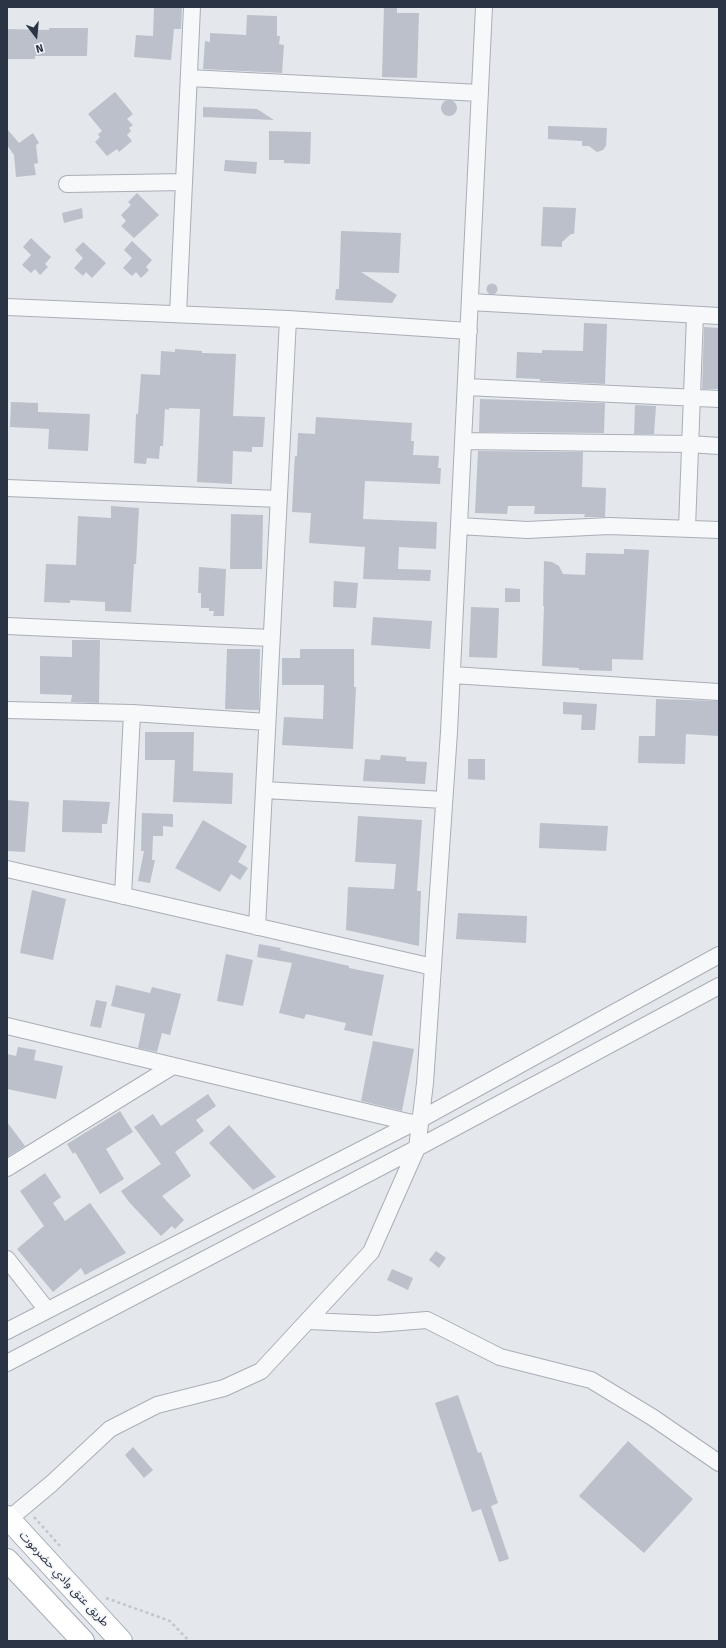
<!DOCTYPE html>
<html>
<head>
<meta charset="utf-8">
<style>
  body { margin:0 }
  #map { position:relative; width:726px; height:1648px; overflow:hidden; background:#e4e7ec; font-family:"Fira Sans",sans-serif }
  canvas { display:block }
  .frame { position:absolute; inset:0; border:8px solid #2b3445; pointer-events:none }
  .north { position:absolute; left:16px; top:16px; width:40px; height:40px; -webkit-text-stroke:3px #f4f6f9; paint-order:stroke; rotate:164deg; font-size:11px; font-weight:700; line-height:16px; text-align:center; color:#2b3445 }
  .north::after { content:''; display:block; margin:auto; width:14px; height:18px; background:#2b3445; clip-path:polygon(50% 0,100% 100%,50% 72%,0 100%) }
</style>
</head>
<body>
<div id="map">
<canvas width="726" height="1648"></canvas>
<div class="frame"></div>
<div class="north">N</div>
</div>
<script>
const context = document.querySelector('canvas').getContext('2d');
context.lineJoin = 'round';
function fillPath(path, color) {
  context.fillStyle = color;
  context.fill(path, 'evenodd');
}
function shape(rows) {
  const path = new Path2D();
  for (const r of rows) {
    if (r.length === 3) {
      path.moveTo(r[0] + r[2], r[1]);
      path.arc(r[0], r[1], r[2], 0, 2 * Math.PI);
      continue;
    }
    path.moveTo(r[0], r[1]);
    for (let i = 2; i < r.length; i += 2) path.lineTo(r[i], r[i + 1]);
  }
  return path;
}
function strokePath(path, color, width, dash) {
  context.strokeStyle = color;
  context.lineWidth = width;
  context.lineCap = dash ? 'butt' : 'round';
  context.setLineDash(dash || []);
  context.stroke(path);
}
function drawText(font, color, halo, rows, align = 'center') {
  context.font = font + ' "Fira Sans","Noto Sans Arabic",sans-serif';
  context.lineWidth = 3.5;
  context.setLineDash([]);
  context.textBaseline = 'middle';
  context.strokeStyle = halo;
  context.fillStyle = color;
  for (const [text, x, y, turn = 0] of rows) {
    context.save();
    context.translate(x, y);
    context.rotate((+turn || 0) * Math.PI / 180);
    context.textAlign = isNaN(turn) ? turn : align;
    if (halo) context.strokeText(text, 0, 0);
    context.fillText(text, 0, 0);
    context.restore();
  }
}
const building = shape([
  [154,7,182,7,181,29,174,29,171,60,134,57,136,35,153,36],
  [384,7,397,7,397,13,419,13,417,78,382,77],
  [247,15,277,16,277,36,280,36,279,44,284,45,282,73,203,69,205,41,210,42,210,33,246,35],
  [49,28,88,28,87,56,35,56,35,59,7,59,7,29,49,30],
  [115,92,133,114,127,119,133,125,129,128,131,131,127,135,132,141,119,152,117,149,107,156,95,142,100,137,98,134,102,131,88,114],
  [449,108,8],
  [203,107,257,109,274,120,203,117],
  [548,126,607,128,606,146,603,150,597,152,589,146,582,146,582,141,548,139],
  [7,129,19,143,33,133,39,143,36,145,38,163,34,164,36,175,16,177,14,155,7,145],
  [269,131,311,132,310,164,284,163,284,160,269,160],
  [225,160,257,162,256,174,224,171],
  [137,193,159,215,134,238,121,226,126,221,121,215,131,205,128,202],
  [543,207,576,208,574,234,571,234,562,242,562,247,541,246],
  [82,208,83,218,64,223,62,213],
  [341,231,401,233,399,273,361,272,397,295,392,303,335,300,336,289,339,289],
  [31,238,51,257,45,264,48,267,40,275,35,269,31,273,22,265,31,255,23,247],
  [132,241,152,260,146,267,149,270,141,278,136,272,132,276,123,268,132,258,124,250],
  [83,242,106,263,92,278,86,272,83,276,74,268,83,258,75,250],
  [492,289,5.5],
  [584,323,607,324,605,384,540,381,540,379,516,378,517,352,542,353,542,350,583,351],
  [704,327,719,328,719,389,702,389],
  [175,349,202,351,202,353,236,354,233,416,265,417,263,447,252,447,252,452,233,451,232,484,197,482,200,409,169,408,169,410,165,409,163,446,160,446,159,459,147,458,146,464,134,463,136,414,138,414,141,374,160,375,161,351,175,352],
  [480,399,605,403,604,433,479,432],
  [11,402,38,403,38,412,90,414,88,451,48,449,49,429,10,427],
  [635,405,656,406,654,434,634,434],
  [316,417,412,423,411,441,414,441,413,455,439,456,438,468,441,468,440,484,365,481,363,519,437,522,436,549,399,547,398,569,431,570,430,581,363,579,365,547,309,543,311,513,292,512,294,470,295,456,297,456,298,433,315,434],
  [478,451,583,452,582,487,606,488,605,517,584,517,585,514,534,514,535,506,508,506,507,514,475,513],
  [111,506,139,508,136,564,134,564,131,612,105,611,105,602,70,600,70,603,44,602,46,564,76,565,78,516,111,518],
  [231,514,263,515,262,569,230,569],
  [624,549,649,550,643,660,612,659,612,671,579,670,579,668,542,666,544,606,543,606,544,561,552,562,559,566,563,574,585,575,586,553,624,554],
  [199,567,226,569,224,616,213,616,214,611,209,611,209,608,201,608,201,593,198,593],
  [334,581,358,583,356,608,333,607],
  [505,588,520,589,520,602,505,602],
  [471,607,499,608,497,658,469,657],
  [373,617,432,621,430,649,371,645],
  [72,640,100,640,99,703,71,702,72,695,40,694,40,656,72,657],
  [227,649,260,649,259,710,225,709],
  [300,649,354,649,354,687,356,687,353,749,282,745,284,717,323,719,324,685,282,685,282,658,300,658],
  [656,699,719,701,719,736,686,734,685,764,638,763,639,736,655,736],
  [563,702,597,704,595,730,581,730,582,715,563,714],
  [145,732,194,732,193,771,233,773,232,804,173,802,175,760,145,760],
  [381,755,406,757,406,761,427,762,425,784,363,781,365,759,380,760],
  [468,759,485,759,485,780,468,779],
  [7,800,29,802,25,852,7,851],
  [63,800,110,802,107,824,102,824,102,833,62,832],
  [142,813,173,814,173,827,163,826,163,836,153,836,152,860,155,860,150,883,138,881,144,851,141,851],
  [358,816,422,820,417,891,421,891,419,946,346,930,348,887,394,889,396,864,355,862],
  [203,820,247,846,238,862,248,868,240,880,231,874,220,892,175,868],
  [540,823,608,826,606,851,539,848],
  [32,890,66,899,53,960,20,953],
  [458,913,527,916,526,943,456,939],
  [259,944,281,948,280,950,349,966,349,968,384,975,372,1036,344,1030,346,1023,306,1014,304,1019,279,1013,292,963,257,957],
  [226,954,253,960,243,1006,217,1001],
  [116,985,150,993,152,987,181,994,170,1035,162,1033,157,1052,138,1048,145,1014,111,1006],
  [96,1000,107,1002,101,1028,90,1026],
  [373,1041,414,1049,402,1111,361,1101],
  [18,1047,36,1050,34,1060,63,1066,56,1099,7,1089,7,1054,16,1056],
  [208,1094,216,1106,196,1120,204,1131,175,1152,191,1176,162,1196,184,1220,175,1229,172,1226,161,1236,129,1202,121,1191,161,1164,134,1127,153,1114,161,1126],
  [120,1111,133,1132,106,1149,124,1179,100,1194,75,1152,73,1154,67,1144],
  [7,1122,25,1146,7,1157],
  [229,1125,276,1177,253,1190,209,1143],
  [45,1173,61,1197,53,1203,65,1221,90,1203,126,1253,85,1275,81,1268,53,1292,17,1249,44,1226,20,1191],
  [436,1251,446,1258,439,1268,429,1260],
  [392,1269,413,1278,408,1290,387,1280],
  [458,1395,478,1453,481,1452,498,1503,491,1506,509,1559,499,1562,481,1509,472,1512,435,1403],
  [628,1441,693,1499,644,1553,579,1496],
  [133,1447,153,1470,144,1478,125,1455]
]);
const path = shape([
  [34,1517,60,1546],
  [106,1598,170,1621,189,1641]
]);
const minor = shape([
  [189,78,480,93],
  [67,184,184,182],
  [470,302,719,316],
  [7,307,288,319,469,331],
  [178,314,192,7],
  [466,387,719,399],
  [463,441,690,444,719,446],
  [7,488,279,499],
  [459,526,527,530,609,526,719,530],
  [687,528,695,315],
  [7,626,271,638],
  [452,675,719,692],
  [7,710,132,713,267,722],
  [264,790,444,800],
  [7,869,433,967],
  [123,896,132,713],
  [257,927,288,319],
  [7,1026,412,1123],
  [7,1168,173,1066],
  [7,1259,47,1310],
  [309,1321,376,1324,427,1320,500,1357,591,1380,652,1417,719,1463],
  [7,1331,421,1119,719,955],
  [7,1363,417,1148,719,986],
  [9,1519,51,1484,110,1429,157,1405,224,1388,261,1371,371,1252,417,1148,425,1083,449,732,484,7]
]);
const primary = shape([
  [7,1517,121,1641],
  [7,1560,83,1641]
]);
const streetNames = [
  ["طريق عتق وادي حضرموت",64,1579,47]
];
fillPath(building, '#bbc0ca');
strokePath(minor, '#a9aeb7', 18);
strokePath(primary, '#a3abb8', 24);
strokePath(path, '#c2c5cb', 2.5, [3, 3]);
strokePath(minor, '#f7f8fa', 16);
strokePath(primary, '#fff', 22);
drawText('12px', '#2b3445', '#f4f6f9', streetNames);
</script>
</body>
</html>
